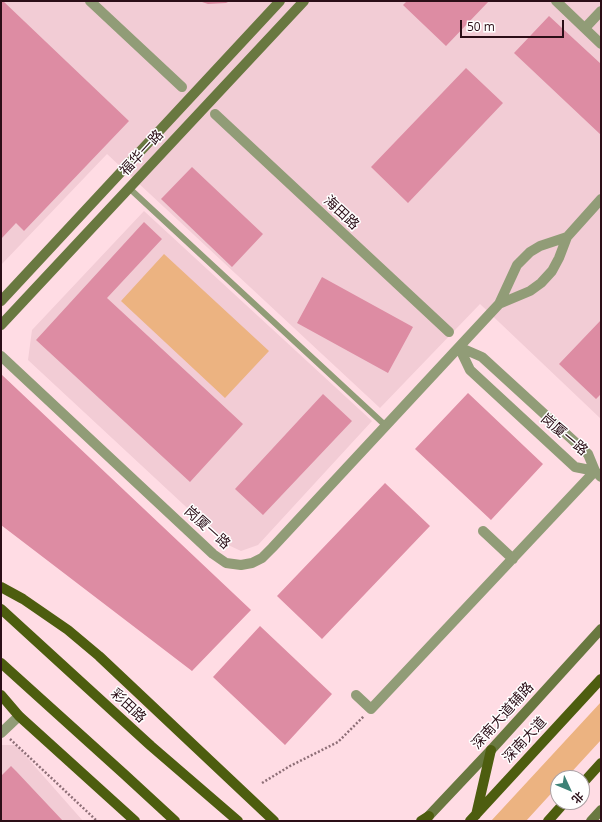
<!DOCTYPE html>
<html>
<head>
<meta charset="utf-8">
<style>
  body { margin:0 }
  #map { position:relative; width:602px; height:822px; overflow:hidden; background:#ffdce4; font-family:"Open Sans","Noto Sans SC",sans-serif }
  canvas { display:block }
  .frame { position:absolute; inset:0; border:2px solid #2b0e17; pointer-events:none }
  .north { position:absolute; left:550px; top:770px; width:40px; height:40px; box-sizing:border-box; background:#fff; border:1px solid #aa9fa2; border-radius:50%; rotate:134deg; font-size:11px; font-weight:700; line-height:16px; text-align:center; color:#2b0e17 }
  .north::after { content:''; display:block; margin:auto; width:14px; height:18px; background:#3e8277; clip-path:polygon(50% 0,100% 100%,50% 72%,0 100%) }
  .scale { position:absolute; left:460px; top:20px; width:104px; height:18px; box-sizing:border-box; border:2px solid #2b0e17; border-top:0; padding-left:5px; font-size:12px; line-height:14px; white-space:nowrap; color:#2b0e17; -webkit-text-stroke:3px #fff; paint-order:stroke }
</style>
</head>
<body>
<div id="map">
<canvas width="602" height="822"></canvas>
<div class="frame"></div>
<div class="north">北</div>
<div class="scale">50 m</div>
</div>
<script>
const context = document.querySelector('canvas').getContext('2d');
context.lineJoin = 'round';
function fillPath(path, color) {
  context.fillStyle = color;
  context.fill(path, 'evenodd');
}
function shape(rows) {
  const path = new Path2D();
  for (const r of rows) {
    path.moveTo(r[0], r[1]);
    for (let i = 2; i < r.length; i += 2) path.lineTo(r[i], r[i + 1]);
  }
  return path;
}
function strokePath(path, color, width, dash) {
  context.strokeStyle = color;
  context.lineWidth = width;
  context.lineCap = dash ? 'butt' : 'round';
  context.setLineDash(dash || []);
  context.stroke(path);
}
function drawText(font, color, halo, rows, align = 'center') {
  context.font = font + ' "Open Sans","Noto Sans SC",sans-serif';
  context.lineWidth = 3;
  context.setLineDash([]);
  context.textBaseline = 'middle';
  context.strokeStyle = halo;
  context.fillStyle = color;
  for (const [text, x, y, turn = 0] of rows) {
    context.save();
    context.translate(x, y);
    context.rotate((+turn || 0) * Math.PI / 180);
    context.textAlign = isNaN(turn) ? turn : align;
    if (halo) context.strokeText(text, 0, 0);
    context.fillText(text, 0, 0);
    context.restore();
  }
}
const built = shape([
  [1,1,601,1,601,419,480,304,380,408,107,154,1,265],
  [144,211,372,421,258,545,241,551,226,544,28,360,32,330],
  [1,745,16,745,83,821,1,821]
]);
const green = shape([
  [164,254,269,351,225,398,121,301],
  [601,702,601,740,566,778,558,778,558,786,526,821,491,821]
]);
const building = shape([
  [1,1,3,1,129,121,24,231,16,223,1,239],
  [199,1,230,1,226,3,208,4],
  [407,1,489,1,446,46,403,5],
  [549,16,601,64,601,135,514,53],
  [466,68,503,103,408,203,371,167],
  [192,167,263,234,232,267,161,199],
  [144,222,162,239,107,298,243,424,190,482,36,340],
  [322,277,413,327,388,373,297,323],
  [601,320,601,394,596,399,559,364],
  [1,374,251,610,192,671,1,525],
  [468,393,543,464,491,520,415,449],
  [323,394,352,421,263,515,235,489],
  [385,483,430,526,322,639,277,596],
  [260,626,332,694,285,745,213,677],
  [11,766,16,771,63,821,1,821,1,776]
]);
const path = shape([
  [10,739,97,821],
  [262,783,290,766,338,742,364,716]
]);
const lane = shape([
  [129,188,386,426]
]);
const street = shape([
  [90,1,182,87],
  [556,1,601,44],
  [585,28,601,11],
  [215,114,449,332],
  [499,304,530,291,541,283,552,271,559,258,567,237,601,199],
  [459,347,482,357,588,454,595,471,601,477],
  [459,347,470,370,575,467,595,471],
  [1,356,213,554,226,563,241,565,252,563,262,558,272,548,499,304,517,265,530,252,540,246,567,237],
  [483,531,513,559],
  [356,695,371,709,595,471],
  [1,733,19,716]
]);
const secondary = shape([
  [1,301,280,1],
  [1,325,304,1],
  [424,821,491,750,601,629],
  [591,821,601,810]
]);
const primary = shape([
  [1,587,23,599,68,630,99,656,274,821],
  [1,609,151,746,238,821],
  [1,663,124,774,175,821],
  [1,695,19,716,135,821],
  [582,784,601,763],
  [476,815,491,750],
  [421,821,429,816],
  [470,821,601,679],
  [548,821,565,802]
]);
const streetNames = [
  ["福华一路",142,153,-47],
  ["海田路",341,213,43],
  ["岗厦一路",564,435,40],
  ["岗厦一路",207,528,42],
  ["彩田路",128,706,43],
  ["深南大道辅路",503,716,-48],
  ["深南大道",525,740,-47]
];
fillPath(built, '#f2ccd5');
fillPath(green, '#ecb381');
fillPath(building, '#dd8ca3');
strokePath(path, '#8e6f77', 2.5, [2, 2]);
strokePath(lane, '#919c77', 6);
strokePath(street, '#919c77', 10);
strokePath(secondary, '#697840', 10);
strokePath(primary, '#4d5d0f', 10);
drawText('14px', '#2b0e17', '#fff', streetNames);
</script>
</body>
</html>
